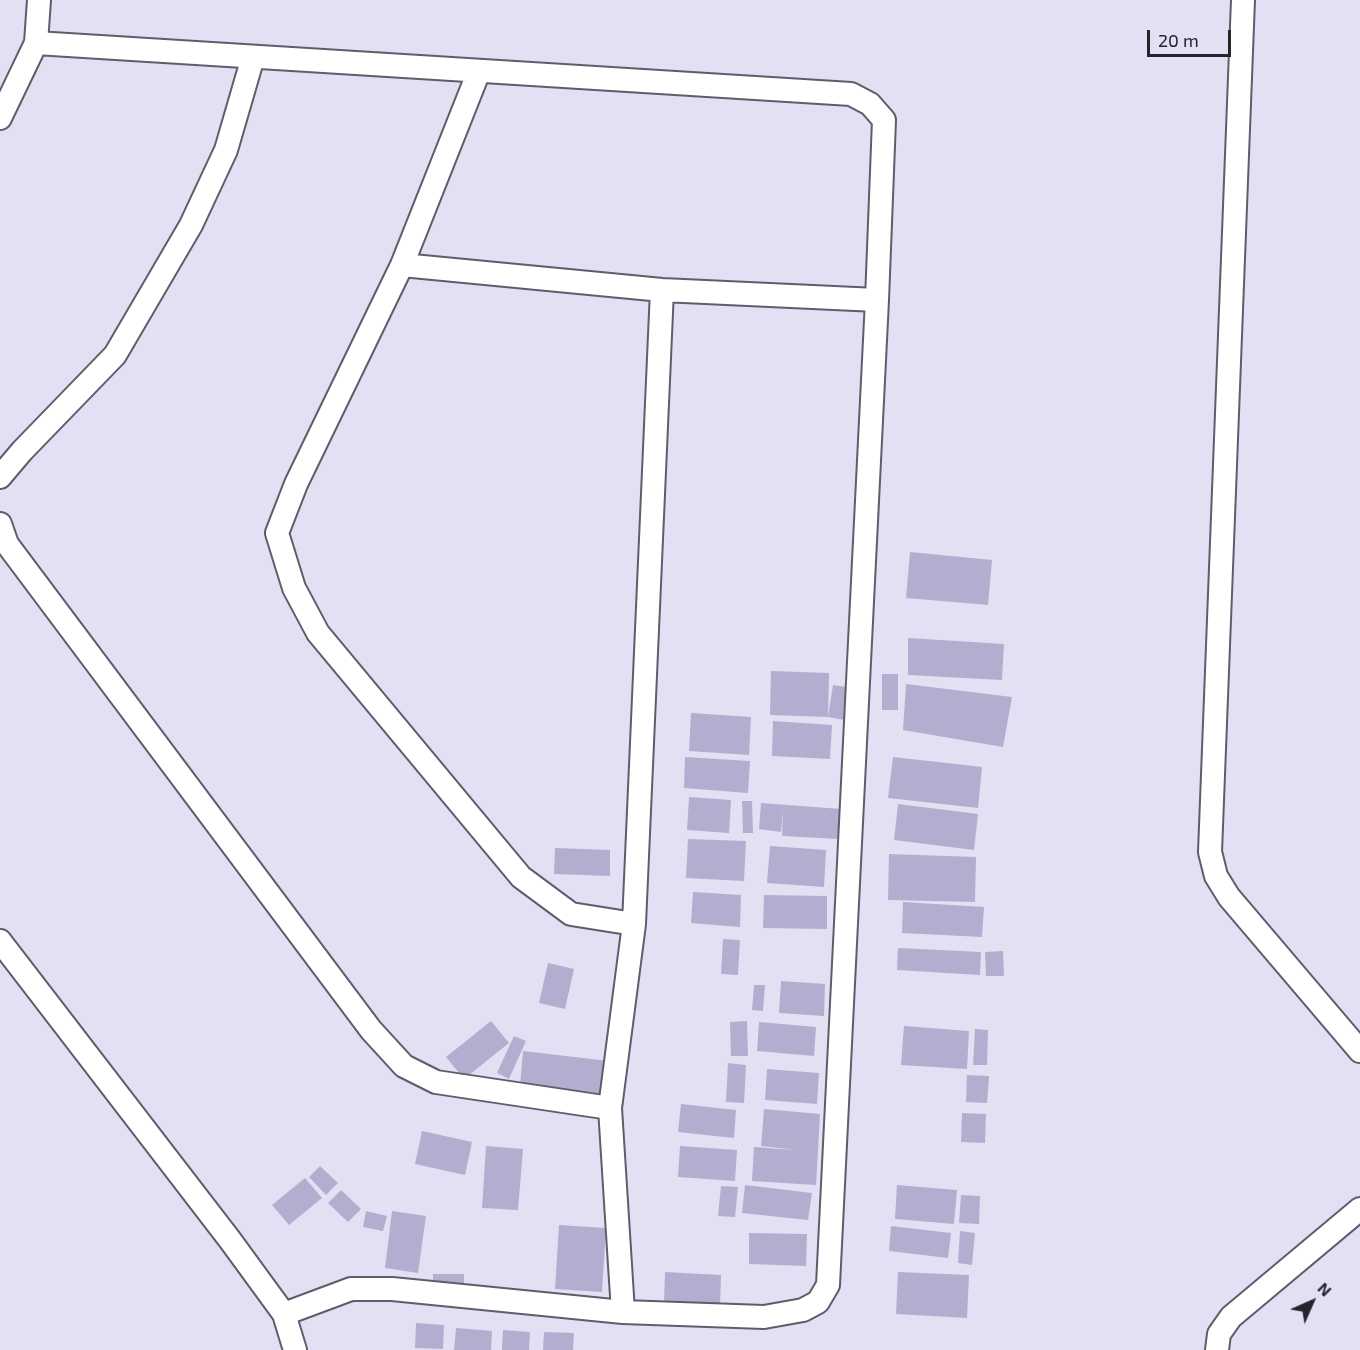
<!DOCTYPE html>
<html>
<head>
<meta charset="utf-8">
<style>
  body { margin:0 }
  #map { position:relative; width:1360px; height:1350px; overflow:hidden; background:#e4e0f3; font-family:"Exo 2",sans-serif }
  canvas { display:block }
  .north { position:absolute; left:1282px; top:1272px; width:60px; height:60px; -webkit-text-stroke:4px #e4e0f3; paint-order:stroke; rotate:45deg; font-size:16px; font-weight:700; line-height:24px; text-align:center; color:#25242b }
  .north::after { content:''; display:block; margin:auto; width:21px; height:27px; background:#25242b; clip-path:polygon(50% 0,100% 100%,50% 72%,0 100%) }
  .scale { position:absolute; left:1147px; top:30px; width:84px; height:27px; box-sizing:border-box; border:3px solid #25242b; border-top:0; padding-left:8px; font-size:18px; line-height:21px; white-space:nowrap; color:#25242b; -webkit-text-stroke:4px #e4e0f3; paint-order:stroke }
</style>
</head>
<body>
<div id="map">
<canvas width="1360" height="1350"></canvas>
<div class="north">N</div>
<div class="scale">20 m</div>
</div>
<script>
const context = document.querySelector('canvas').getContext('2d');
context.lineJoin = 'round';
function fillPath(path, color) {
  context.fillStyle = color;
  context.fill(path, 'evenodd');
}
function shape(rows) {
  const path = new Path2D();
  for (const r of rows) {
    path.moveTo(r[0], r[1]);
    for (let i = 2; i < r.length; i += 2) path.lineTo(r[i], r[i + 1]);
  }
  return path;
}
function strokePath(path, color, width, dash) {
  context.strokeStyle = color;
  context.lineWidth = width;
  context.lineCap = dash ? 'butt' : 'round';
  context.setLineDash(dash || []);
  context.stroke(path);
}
const building = shape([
  [910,552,992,560,988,605,906,598],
  [908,638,1004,644,1002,680,908,675],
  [771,671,829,673,828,717,833,685,854,688,850,721,828,717,770,715],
  [882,674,898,674,898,710,882,710],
  [906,684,1012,697,1003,747,903,730],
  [691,713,751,717,749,755,689,751],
  [773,721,832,725,830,759,772,756],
  [685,757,750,761,748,793,684,788],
  [893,757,982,767,978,808,888,798],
  [689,797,731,800,729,833,687,830],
  [742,801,752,801,753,833,743,833],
  [761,803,841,809,839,839,782,836,783,810,781,832,759,829],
  [898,804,978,814,974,850,894,840],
  [688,839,746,841,744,881,686,878],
  [770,846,826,850,824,887,767,883],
  [555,848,610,850,610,876,554,874],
  [889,854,976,857,975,902,888,900],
  [693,892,741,895,740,927,691,923],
  [764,895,827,896,827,929,763,928],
  [903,902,984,907,982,937,902,933],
  [723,939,740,940,738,975,721,974],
  [898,948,981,952,980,975,897,970],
  [1003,951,1004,976,986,976,985,952],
  [548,963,574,969,565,1009,539,1003],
  [781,981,825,984,824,1016,779,1013],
  [754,985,765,985,763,1011,752,1010],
  [491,1021,509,1043,464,1079,446,1057],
  [747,1021,748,1056,731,1056,730,1022],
  [759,1022,816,1027,814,1056,757,1051],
  [904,1026,969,1031,967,1069,901,1065],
  [975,1029,988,1030,987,1065,973,1065],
  [514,1036,526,1041,509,1079,497,1073],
  [523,1051,609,1061,606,1095,520,1086],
  [728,1063,746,1065,744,1103,726,1102],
  [767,1069,819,1073,817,1104,765,1100],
  [967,1075,989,1076,987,1103,966,1102],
  [681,1104,736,1110,734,1138,678,1132],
  [764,1109,820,1114,816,1185,752,1181,754,1147,797,1150,761,1146],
  [962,1113,986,1114,985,1143,961,1142],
  [422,1131,472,1142,465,1175,415,1164],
  [486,1146,523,1149,518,1210,482,1208],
  [680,1146,737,1150,735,1181,678,1177],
  [320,1166,338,1183,326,1195,309,1177],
  [305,1178,322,1198,289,1225,272,1205],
  [745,1185,812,1193,808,1220,742,1213],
  [897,1185,957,1190,954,1224,895,1219],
  [721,1186,738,1187,735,1217,718,1216],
  [341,1190,361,1209,348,1222,328,1203],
  [961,1195,980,1196,979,1224,959,1223],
  [366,1211,387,1216,383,1231,363,1227],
  [392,1211,426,1216,418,1273,385,1268],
  [559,1225,606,1228,602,1292,555,1289],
  [891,1226,951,1233,948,1258,889,1251],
  [960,1231,975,1233,972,1265,958,1263],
  [749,1233,807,1234,806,1266,749,1264],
  [665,1272,721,1275,720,1307,664,1305],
  [898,1272,969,1275,967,1318,896,1314],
  [433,1274,464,1274,464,1289,433,1288],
  [416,1323,444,1325,443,1349,415,1348],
  [456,1328,492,1331,491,1350,454,1350],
  [503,1330,530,1332,529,1350,502,1350],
  [544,1332,574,1333,573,1350,543,1350]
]);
const minor = shape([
  [1243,0,1210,852,1216,876,1229,897,1360,1051],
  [36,43,851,94,870,104,884,120,877,300,828,1285,818,1302,803,1310,764,1317,623,1312,392,1289,351,1289,284,1314],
  [479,71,402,265,296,484,277,533,294,588,318,633,521,877,571,914,634,924],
  [0,118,36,43,39,0],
  [402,265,662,290,877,300],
  [0,477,22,451,115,355,191,225,226,150,253,57],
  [0,524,7,544,371,1030,404,1066,436,1082,610,1108],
  [0,941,230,1240,284,1314,295,1350],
  [623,1312,610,1108,634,924,662,290],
  [1217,1350,1219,1334,1231,1317,1360,1209]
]);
fillPath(building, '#b4add0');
strokePath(minor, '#5f5c6c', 26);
strokePath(minor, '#fff', 22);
</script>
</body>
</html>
